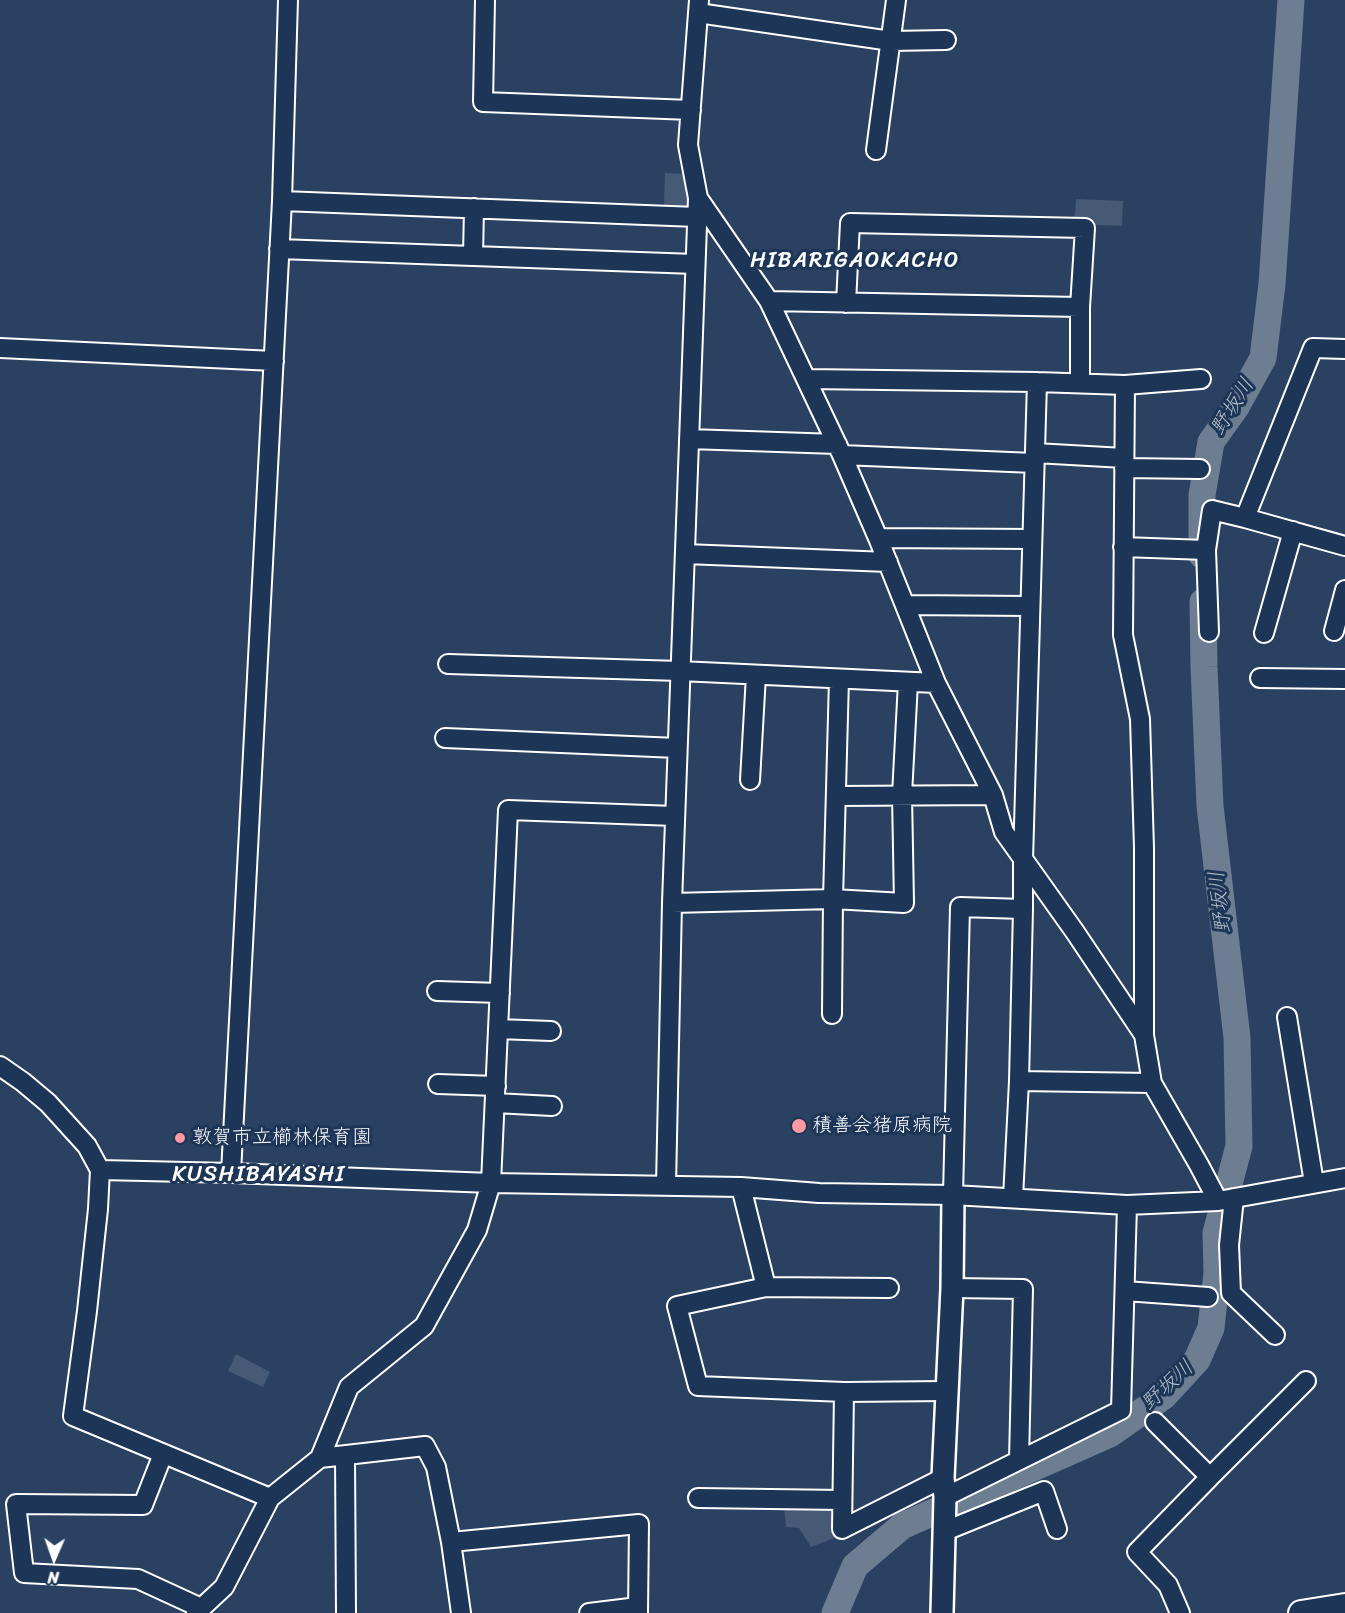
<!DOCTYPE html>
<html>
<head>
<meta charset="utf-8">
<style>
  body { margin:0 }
  #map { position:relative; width:1345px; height:1613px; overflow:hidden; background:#2a4161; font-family:Sriracha,sans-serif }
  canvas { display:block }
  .north { position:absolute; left:24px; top:1529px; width:60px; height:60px; -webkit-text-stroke:4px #1d3557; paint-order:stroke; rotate:182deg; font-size:16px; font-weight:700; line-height:24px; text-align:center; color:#fff }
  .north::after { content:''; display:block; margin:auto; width:21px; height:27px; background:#fff; clip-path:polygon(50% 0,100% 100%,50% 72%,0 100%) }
</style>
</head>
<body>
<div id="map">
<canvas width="1345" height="1613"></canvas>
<div class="north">N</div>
</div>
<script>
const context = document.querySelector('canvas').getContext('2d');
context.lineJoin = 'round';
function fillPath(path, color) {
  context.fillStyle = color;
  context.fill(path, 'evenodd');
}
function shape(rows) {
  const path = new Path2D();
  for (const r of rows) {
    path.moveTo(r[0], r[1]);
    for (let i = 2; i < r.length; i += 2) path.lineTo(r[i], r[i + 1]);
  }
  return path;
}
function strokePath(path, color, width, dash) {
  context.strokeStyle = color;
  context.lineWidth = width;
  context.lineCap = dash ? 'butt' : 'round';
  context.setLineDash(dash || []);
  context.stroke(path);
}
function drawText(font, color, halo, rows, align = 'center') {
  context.font = font + ' Sriracha,"Klee One",sans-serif';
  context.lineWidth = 6;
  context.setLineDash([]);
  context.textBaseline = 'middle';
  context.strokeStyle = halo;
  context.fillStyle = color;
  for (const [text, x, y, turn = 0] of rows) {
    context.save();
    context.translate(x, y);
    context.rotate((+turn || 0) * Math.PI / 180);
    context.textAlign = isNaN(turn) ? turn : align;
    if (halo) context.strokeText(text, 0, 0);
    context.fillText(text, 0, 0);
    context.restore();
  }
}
const green = shape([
  [665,173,687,174,690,208,664,207],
  [1076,199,1123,201,1122,226,1074,224],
  [236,1354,270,1372,263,1387,228,1371],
  [784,1506,832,1506,839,1512,839,1536,811,1547,799,1528,786,1527]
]);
const river = shape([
  [1202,555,1202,495,1211,442,1236,407,1263,358,1272,284,1291,0],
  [835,1613,855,1566,902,1526,1110,1434,1164,1396,1197,1360,1211,1328,1217,1273,1216,1233,1239,1146,1237,1038,1210,806,1204,667,1203,602]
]);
const minor = shape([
  [485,0,483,102,691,110],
  [698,13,891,41,946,40],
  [876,150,896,0],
  [698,198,769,301,842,455,878,538,936,683,993,795,1004,832,1075,932,1144,1035],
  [282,201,697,217],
  [279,249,695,264],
  [473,256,474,208],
  [769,301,1080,307],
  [846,303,850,223,1085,228,1080,307,1080,383],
  [0,348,274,361],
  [1345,349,1313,348,1245,518,1345,546],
  [807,379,1037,382,1125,385,1201,379],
  [1125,385,1123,635,1140,719,1144,848,1144,1035,1152,1083,1199,1165,1218,1201],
  [689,439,837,444],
  [1035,453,1124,458],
  [842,455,1034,463],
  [1124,468,1200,469],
  [878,538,1032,539],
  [1123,547,1206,550],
  [685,554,888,562],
  [905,605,1030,606],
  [1334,631,1345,590],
  [1209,632,1206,550,1212,510,1245,518],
  [1264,633,1293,531],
  [448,664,680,671,936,683],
  [1260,678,1345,679],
  [445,738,677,748],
  [750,780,756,675],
  [836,796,993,795],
  [672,903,833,899,904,903,902,795,908,682],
  [437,991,500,993],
  [832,1014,833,899,839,679],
  [1287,1017,1314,1183],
  [498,1029,551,1031],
  [0,1066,23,1082,48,1103,87,1146,100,1170,98,1209,87,1311,73,1416,270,1498],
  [1019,1081,1023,909],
  [438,1084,496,1086],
  [495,1103,552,1106],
  [100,1170,231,1173,491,1183,741,1187,819,1193,953,1195,1127,1205,1218,1201,1345,1178],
  [231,1173,282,201,288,0],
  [666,1185,672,903,698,198,688,145,699,0],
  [741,1187,766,1287],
  [953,1195,960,907,1023,909,1023,860,1037,382],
  [1013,1198,1019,1081,1152,1083],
  [1234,1198,1229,1245,1231,1293,1275,1335],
  [889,1288,766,1287,677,1306,698,1386,844,1392,946,1391],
  [952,1288,1023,1289,1019,1460],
  [1125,1291,1208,1297],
  [844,1392,842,1529,943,1478],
  [1155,1422,1210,1477,1306,1381],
  [163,1454,143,1505,16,1504,24,1573,138,1579,201,1608],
  [345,1455,346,1613],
  [320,1458,425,1446,436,1467,451,1542,461,1613],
  [945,1497,1121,1410,1127,1205],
  [698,1498,842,1500],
  [945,1531,1044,1491,1057,1529],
  [451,1542,639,1524,638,1613],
  [196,1613,224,1587,270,1498,320,1458,349,1387,424,1326,477,1230,491,1183,508,810,675,816],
  [589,1613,638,1607],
  [1180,1613,1168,1585,1137,1552,1210,1477]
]);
const tertiary = shape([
  [942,1613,945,1497,943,1478,952,1288,953,1195]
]);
const secondary = shape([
  [1301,1613,1345,1606]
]);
const markers = [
  [799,1126,8,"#ff9aa2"],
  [180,1138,6,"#ff9aa2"]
];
const poiNames = [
  ["積善会猪原病院",812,1126],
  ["敦賀市立櫛林保育園",192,1138]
];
const waterNames = [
  ["野坂川",1233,407,-58],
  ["野坂川",1221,902,-97],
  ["野坂川",1168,1386,-43]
];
const quarterNames = [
  ["HIBARIGAOKACHO",855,261],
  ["KUSHIBAYASHI",259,1175]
];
fillPath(green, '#465975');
strokePath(river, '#6d7d92', 27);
strokePath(minor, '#fff', 22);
strokePath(tertiary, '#fff', 26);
strokePath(secondary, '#fff', 28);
strokePath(minor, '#1d3557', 18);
strokePath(tertiary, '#1d3557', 21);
strokePath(secondary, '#1d3557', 24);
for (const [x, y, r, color] of markers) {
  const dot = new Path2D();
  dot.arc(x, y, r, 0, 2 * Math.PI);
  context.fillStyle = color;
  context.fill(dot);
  strokePath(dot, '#1d3557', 2);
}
drawText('20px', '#fff', '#1d3557', poiNames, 'left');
drawText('italic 21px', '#b6bec8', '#1d3557', waterNames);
context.letterSpacing = '1.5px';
drawText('22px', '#fff', '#1d3557', quarterNames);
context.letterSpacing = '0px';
</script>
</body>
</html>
